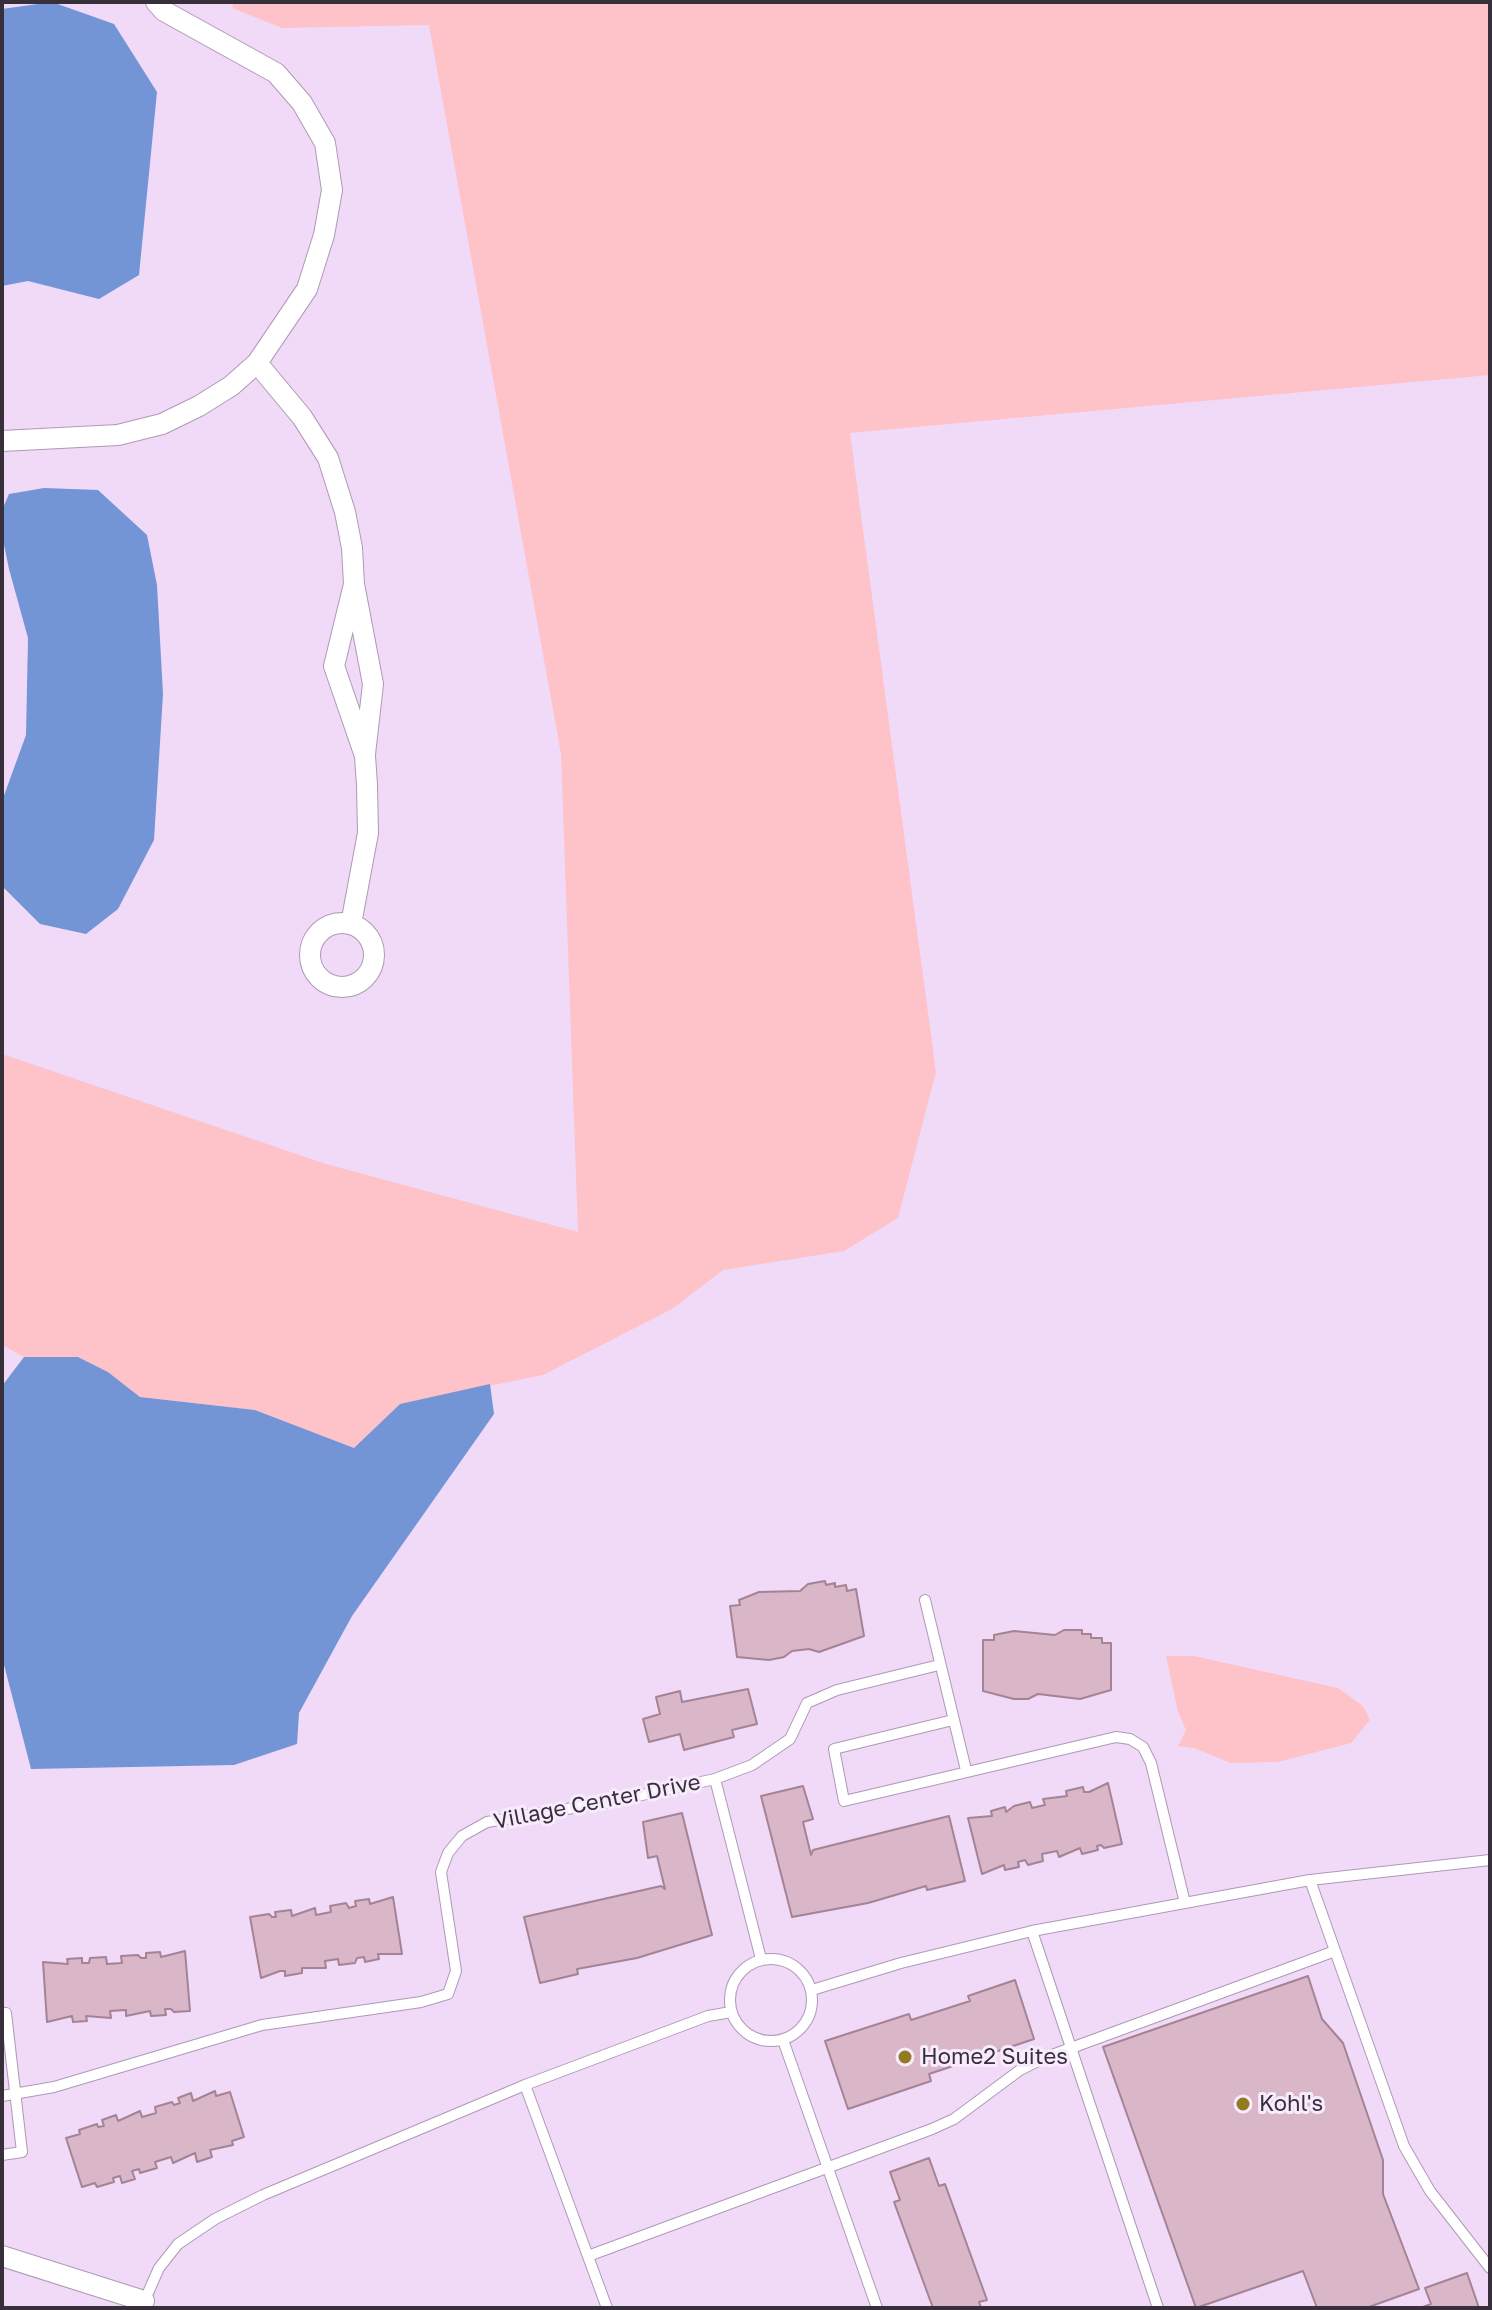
<!DOCTYPE html>
<html>
<head>
<meta charset="utf-8">
<style>
  body { margin:0 }
  #map { position:relative; width:1492px; height:2310px; overflow:hidden; background:#f0daf8; font-family:"Golos Text",sans-serif }
  canvas { display:block }
  .frame { position:absolute; inset:0; border:4px solid #372f3a; pointer-events:none }
</style>
</head>
<body>
<div id="map">
<canvas width="1492" height="2310"></canvas>
<div class="frame"></div>
</div>
<script>
const context = document.querySelector('canvas').getContext('2d');
context.lineJoin = 'round';
function fillPath(path, color) {
  context.fillStyle = color;
  context.fill(path, 'evenodd');
}
function shape(rows) {
  const path = new Path2D();
  for (const r of rows) {
    if (r.length === 3) {
      path.moveTo(r[0] + r[2], r[1]);
      path.arc(r[0], r[1], r[2], 0, 2 * Math.PI);
      continue;
    }
    path.moveTo(r[0], r[1]);
    for (let i = 2; i < r.length; i += 2) path.lineTo(r[i], r[i + 1]);
  }
  return path;
}
function strokePath(path, color, width, dash) {
  context.strokeStyle = color;
  context.lineWidth = width;
  context.lineCap = dash ? 'butt' : 'round';
  context.setLineDash(dash || []);
  context.stroke(path);
}
function drawText(font, color, halo, rows, align = 'center') {
  context.font = font + ' "Golos Text",sans-serif';
  context.lineWidth = 6;
  context.setLineDash([]);
  context.textBaseline = 'middle';
  context.strokeStyle = halo;
  context.fillStyle = color;
  for (const [text, x, y, turn = 0] of rows) {
    context.save();
    context.translate(x, y);
    context.rotate((+turn || 0) * Math.PI / 180);
    context.textAlign = isNaN(turn) ? turn : align;
    if (halo) context.strokeText(text, 0, 0);
    context.fillText(text, 0, 0);
    context.restore();
  }
}
const green = shape([
  [234,2,1490,2,1490,375,850,433,936,1072,898,1218,844,1251,723,1270,672,1309,543,1375,400,1404,354,1448,255,1410,140,1397,108,1372,78,1357,24,1357,2,1345,2,1054,326,1164,578,1232,561,754,429,25,282,28,232,8],
  [1166,1656,1194,1656,1338,1688,1363,1706,1370,1720,1351,1743,1278,1762,1231,1763,1194,1748,1178,1746,1186,1730,1178,1712]
]);
const water = shape([
  [52,2,114,24,157,92,139,275,99,299,28,281,2,286,2,9],
  [44,488,98,490,147,535,157,585,163,694,154,840,118,909,86,934,40,924,2,886,2,801,26,735,28,638,9,569,2,535,2,510,9,494],
  [24,1357,78,1357,108,1372,140,1397,255,1410,354,1448,400,1404,490,1384,494,1414,352,1616,299,1713,297,1744,234,1765,31,1769,2,1657,2,1386]
]);
const building = shape([
  [825,1581,826,1585,835,1583,835,1587,846,1585,847,1591,856,1589,864,1636,819,1652,809,1649,792,1651,784,1657,769,1660,737,1657,730,1606,740,1605,739,1600,759,1592,800,1591,808,1584,825,1581],
  [1064,1630,1082,1630,1082,1634,1091,1634,1091,1638,1102,1638,1102,1643,1111,1643,1111,1690,1080,1699,1038,1694,1028,1699,1014,1699,983,1691,983,1640,994,1640,994,1635,1014,1631,1055,1635,1064,1630],
  [748,1689,757,1724,732,1730,734,1737,684,1750,680,1734,649,1742,643,1719,660,1714,656,1697,680,1691,682,1702,748,1689],
  [1108,1783,1122,1844,1104,1848,1101,1845,1097,1846,1098,1850,1082,1854,1080,1848,1059,1857,1057,1851,1042,1854,1043,1861,1028,1865,1025,1860,1018,1862,1019,1867,1005,1870,1004,1865,982,1874,968,1818,992,1816,991,1811,1005,1807,1006,1812,1014,1806,1030,1802,1032,1808,1045,1805,1043,1799,1067,1796,1066,1791,1083,1787,1084,1792,1089,1792,1108,1783],
  [803,1786,813,1819,803,1822,811,1855,813,1850,949,1816,965,1881,927,1890,926,1886,868,1903,792,1917,761,1796,803,1786],
  [682,1813,712,1935,637,1958,577,1969,578,1974,540,1983,524,1917,661,1886,665,1889,657,1856,648,1858,643,1822,682,1813],
  [393,1897,402,1954,378,1954,379,1959,365,1962,364,1957,357,1958,355,1963,339,1965,338,1959,325,1961,326,1968,302,1968,302,1973,285,1976,285,1971,280,1971,261,1978,250,1917,269,1914,272,1917,276,1917,275,1912,291,1910,292,1916,315,1908,316,1915,331,1912,330,1906,346,1903,349,1908,356,1906,355,1901,369,1899,370,1904,393,1897],
  [185,1951,190,2011,174,2012,171,2009,165,2009,166,2015,151,2016,150,2011,126,2016,126,2010,110,2011,111,2018,86,2016,87,2021,73,2022,72,2016,47,2022,43,1962,68,1964,67,1959,82,1958,82,1963,89,1963,90,1958,106,1957,107,1964,122,1963,121,1956,138,1955,141,1958,146,1958,146,1953,160,1952,161,1957,185,1951],
  [1308,1976,1322,2019,1343,2043,1383,2160,1383,2194,1419,2289,1366,2308,1317,2308,1303,2271,1196,2308,1103,2047,1308,1976],
  [1015,1980,1034,2039,929,2074,931,2081,848,2109,825,2041,909,2014,911,2020,970,2001,968,1996,1015,1980],
  [215,2091,216,2096,230,2092,244,2137,232,2141,233,2145,210,2150,212,2157,197,2162,195,2153,173,2163,171,2157,155,2162,157,2168,140,2173,139,2169,132,2171,135,2179,122,2183,120,2176,113,2178,114,2182,97,2187,95,2183,82,2187,66,2138,80,2134,79,2130,97,2124,98,2127,104,2126,102,2120,116,2115,118,2121,140,2111,142,2117,156,2113,155,2107,172,2102,174,2105,180,2103,178,2098,191,2093,193,2101,215,2091],
  [929,2158,939,2186,945,2184,987,2300,979,2302,981,2308,933,2308,894,2202,900,2200,890,2172,929,2158],
  [1467,2273,1479,2308,1420,2308,1431,2304,1425,2288,1467,2273]
]);
const lane = shape([
  [925,1600,966,1770],
  [953,1720,834,1749,844,1801,1116,1737,1130,1739,1143,1747,1151,1763,1185,1903],
  [715,1779,761,1959],
  [1310,1880,1404,2146,1430,2191,1490,2268],
  [1032,1931,1158,2308],
  [771,2000,41],
  [812,1990,901,1963,1032,1931,1310,1880,1490,1860],
  [2,2013,6,2013,22,2152,2,2155],
  [783,2040,877,2308],
  [525,2085,607,2308],
  [2,2096,54,2087,262,2025,421,2002,448,1994,456,1971,441,1872,448,1853,462,1836,487,1822,610,1802,715,1779,752,1765,790,1739,807,1703,837,1690,939,1665],
  [588,2256,932,2129,954,2119,1020,2070,1044,2058,1335,1951],
  [144,2302,159,2268,178,2244,215,2219,263,2195,525,2085,708,2016,731,2012]
]);
const street = shape([
  [257,363,302,417,328,458,345,512,352,548,354,584,334,666,365,756,367,785,368,833,351,924],
  [2,441,118,435,162,424,199,406,231,386,257,363,307,289,324,235,332,190,325,143,302,103,276,73,164,11,156,2],
  [354,584,373,684,365,754],
  [342,955,32],
  [2,2256,144,2301]
]);
const markers = [
  [905,2057,8,"#917a20"],
  [1243,2104,8,"#917a20"]
];
const streetNames = [
  ["Village Center Drive",597,1802,-11]
];
const poiNames = [
  ["Home2 Suites",921,2057],
  ["Kohl's",1259,2104]
];
fillPath(green, '#fec3c9');
fillPath(water, '#7395d5');
fillPath(building, '#d9b7c9');
strokePath(building, '#a48395', 2);
strokePath(lane, '#ae99b5', 12);
strokePath(street, '#ae99b5', 22);
strokePath(lane, '#fff', 10);
strokePath(street, '#fff', 20);
for (const [x, y, r, color] of markers) {
  const dot = new Path2D();
  dot.arc(x, y, r, 0, 2 * Math.PI);
  context.fillStyle = color;
  context.fill(dot);
  strokePath(dot, '#f8ebfd', 3);
}
drawText('22px', '#372f3a', '#f8ebfd', streetNames);
drawText('22px', '#372f3a', '#f8ebfd', poiNames, 'left');
</script>
</body>
</html>
